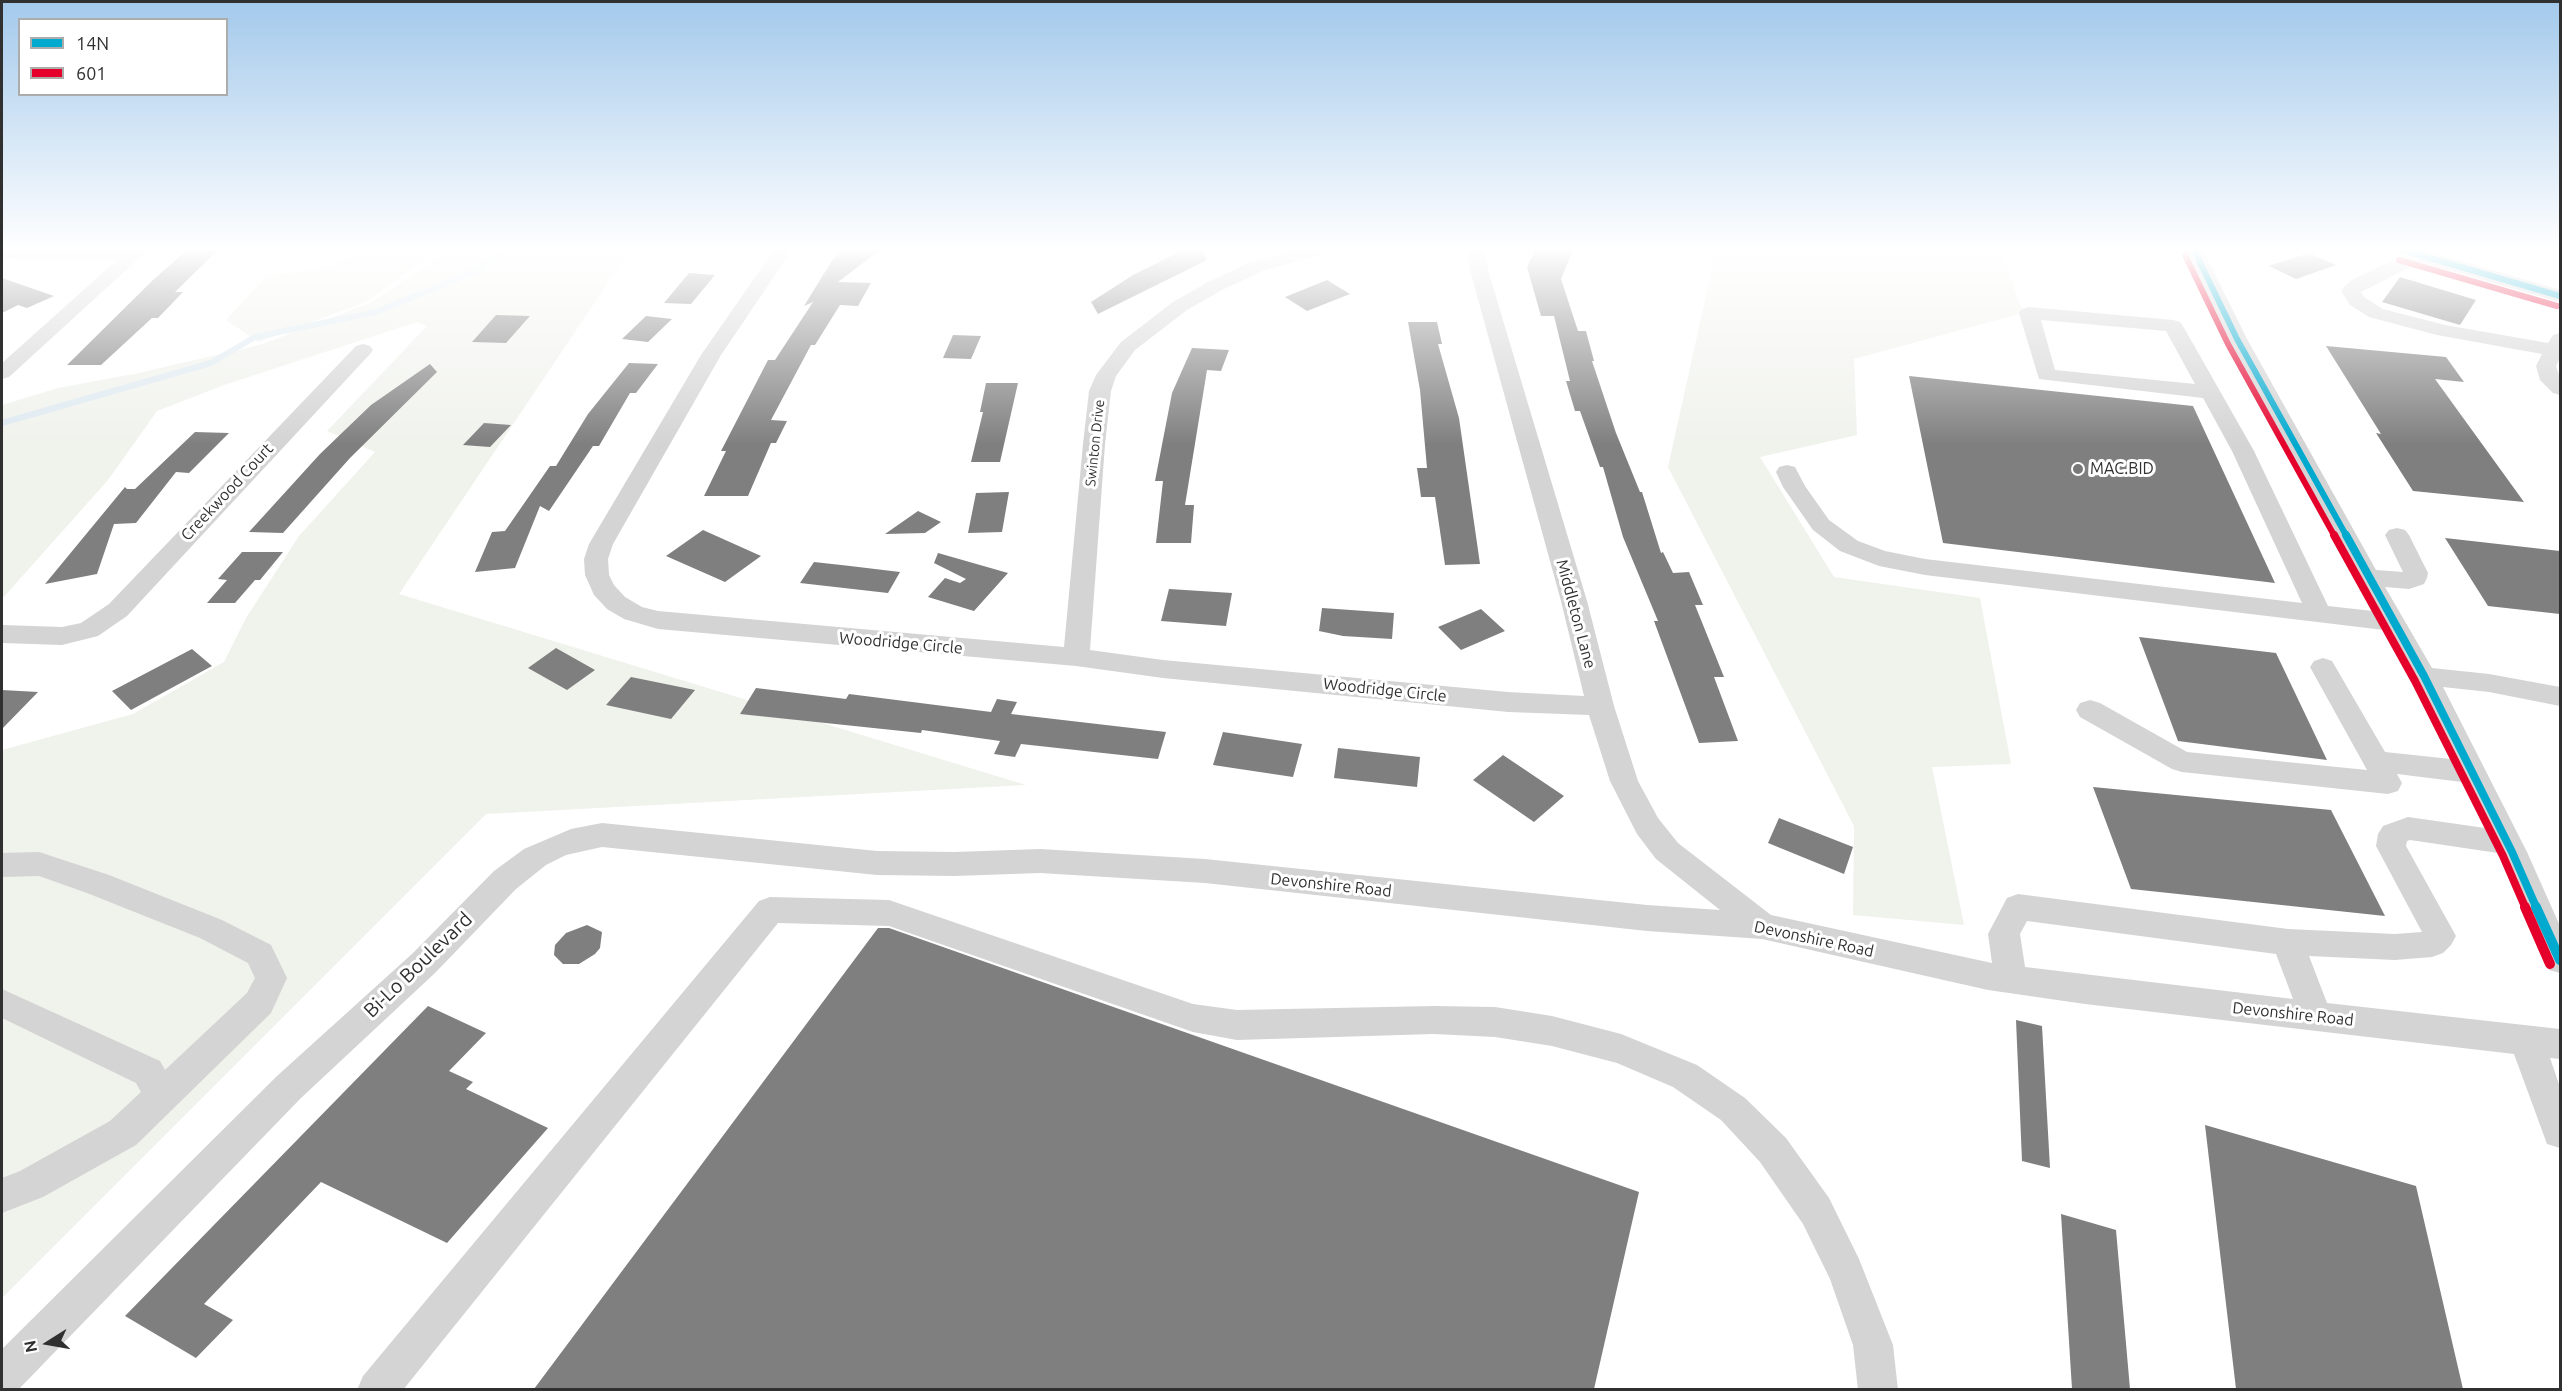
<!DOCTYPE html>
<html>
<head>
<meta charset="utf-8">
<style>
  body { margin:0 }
  #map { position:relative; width:2562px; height:1391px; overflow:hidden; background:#fff; font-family:Ubuntu,sans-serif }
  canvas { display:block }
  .frame { position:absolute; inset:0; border:3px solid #303030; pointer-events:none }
  .legend { position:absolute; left:18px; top:18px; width:210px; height:78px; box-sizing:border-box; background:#fff; border:2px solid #acacac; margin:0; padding:8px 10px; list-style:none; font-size:18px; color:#303030 }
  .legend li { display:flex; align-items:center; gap:12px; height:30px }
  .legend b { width:30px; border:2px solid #acacac }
  .north { position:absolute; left:18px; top:1313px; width:60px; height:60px; -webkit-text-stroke:4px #fff; paint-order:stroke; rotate:259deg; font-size:16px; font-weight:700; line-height:24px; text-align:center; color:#303030 }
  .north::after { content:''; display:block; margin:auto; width:21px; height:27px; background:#303030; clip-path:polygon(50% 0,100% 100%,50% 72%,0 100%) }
</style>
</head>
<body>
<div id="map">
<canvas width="2562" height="1391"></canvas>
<div class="frame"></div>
<ul class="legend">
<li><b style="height:8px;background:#00a9ce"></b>14N</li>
<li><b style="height:8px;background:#e4002b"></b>601</li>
</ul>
<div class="north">N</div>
</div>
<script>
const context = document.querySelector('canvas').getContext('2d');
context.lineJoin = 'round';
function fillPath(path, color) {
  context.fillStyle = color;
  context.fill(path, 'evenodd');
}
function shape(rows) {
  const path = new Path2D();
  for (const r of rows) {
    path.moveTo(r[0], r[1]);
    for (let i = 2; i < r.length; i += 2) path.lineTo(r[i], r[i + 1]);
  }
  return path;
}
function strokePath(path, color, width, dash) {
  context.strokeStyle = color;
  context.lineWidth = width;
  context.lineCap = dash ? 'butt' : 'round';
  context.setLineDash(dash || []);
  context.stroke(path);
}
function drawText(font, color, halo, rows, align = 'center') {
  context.font = font + ' Ubuntu,sans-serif';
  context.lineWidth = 6;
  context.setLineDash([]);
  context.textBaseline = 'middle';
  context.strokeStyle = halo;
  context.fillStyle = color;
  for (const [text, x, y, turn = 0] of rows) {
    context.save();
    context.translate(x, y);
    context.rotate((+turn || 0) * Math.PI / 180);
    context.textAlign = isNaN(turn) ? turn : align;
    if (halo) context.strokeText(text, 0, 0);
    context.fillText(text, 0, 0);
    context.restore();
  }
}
const green = shape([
  [367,250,431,250,434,253,366,302,258,342,226,320,267,276,321,269],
  [454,250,630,250,399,594,1026,785,486,814,2,1298,2,750,133,714,224,662,246,618,299,536,375,452,327,431,427,326,417,322,224,385,157,411,108,480,2,599,2,405,58,388,139,373,263,344,372,302,443,254],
  [1716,250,2001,250,2023,313,1854,359,1857,435,1760,457,1834,577,1980,598,2011,764,1932,767,1964,925,1853,915,1854,826,1668,467]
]);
const stream = shape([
  [2,423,211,363,255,337,376,312,474,272,505,250]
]);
const building = shape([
  [187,250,218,250,175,292,183,292,158,318,152,318,101,365,67,365,153,280],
  [844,250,880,250,838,282,871,283,858,306,840,305,815,345,811,345,771,420,787,421,776,443,771,443,748,496,704,496,726,451,721,451,768,360,775,360,813,302,804,306,833,259],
  [1183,250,1202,250,1207,260,1098,314,1091,302,1133,275],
  [1535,250,1573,250,1561,279,1578,331,1586,331,1594,361,1592,361,1616,433,1640,492,1642,492,1661,553,1663,552,1673,573,1689,572,1703,605,1695,605,1724,677,1714,677,1738,741,1699,743,1654,621,1658,621,1623,537,1603,467,1600,467,1580,411,1575,411,1566,381,1570,381,1554,316,1541,316,1527,267],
  [2309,253,2336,265,2296,279,2269,266],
  [689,273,715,275,691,304,664,303],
  [2400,277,2476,300,2460,325,2382,302],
  [2,278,54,296,27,308,18,305,2,313],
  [1327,280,1350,294,1307,311,1285,297],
  [496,315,530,316,506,343,472,342],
  [646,316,672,319,648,342,622,339],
  [1408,322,1437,322,1442,344,1438,344,1459,418,1480,564,1445,565,1435,497,1421,497,1417,468,1427,468,1420,390],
  [953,335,981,336,971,359,943,358],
  [2326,346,2446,357,2464,382,2435,379,2524,502,2413,491,2376,433,2381,434],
  [1192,348,1229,350,1221,371,1207,370,1185,505,1194,505,1191,543,1156,543,1163,481,1155,481,1172,393],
  [629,363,658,364,636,393,630,393,599,446,593,446,549,511,540,506,515,568,475,572,492,532,505,531,550,466,556,466,588,414],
  [430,364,437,372,350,458,283,533,249,532,320,454,371,405],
  [1909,376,2193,406,2275,583,1943,543],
  [986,383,1018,383,1000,462,971,462,983,412,980,412],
  [484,423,511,425,490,447,463,445],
  [195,432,229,433,189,473,176,472,136,523,114,524,97,574,45,584,125,487,127,489,135,489],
  [1009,492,1002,532,968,533,976,493],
  [918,511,941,522,925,533,885,534],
  [703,530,761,556,725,582,666,556],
  [2445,538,2560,551,2560,614,2488,606],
  [242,552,283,552,260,580,255,580,235,603,207,603,227,580,218,579],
  [938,553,1008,573,974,611,928,597,945,578,960,583,966,579,934,563],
  [814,562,850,566,900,572,888,593,800,583],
  [1169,589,1232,593,1226,626,1161,621],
  [1322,608,1394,613,1392,639,1343,636,1319,631],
  [1481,609,1505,631,1461,650,1438,627],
  [2139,637,2276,653,2327,760,2178,741],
  [556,648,595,670,567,690,528,668],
  [192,649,212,666,131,710,112,691],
  [631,677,695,690,671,719,606,705],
  [756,688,846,699,849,694,991,712,997,699,1017,702,1011,714,1166,732,1158,759,1021,744,1015,757,994,754,1000,741,922,730,921,733,740,714],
  [2,690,38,692,2,729],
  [1223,732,1302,744,1293,777,1213,765],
  [1338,748,1420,757,1417,787,1334,778],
  [1503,755,1564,796,1534,822,1473,780],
  [2093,787,2331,810,2385,916,2131,889],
  [1779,818,1853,847,1844,874,1768,843],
  [587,925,602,932,600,948,595,954,579,964,563,964,554,955,555,945,566,933],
  [878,928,889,928,1639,1192,1594,1389,534,1389],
  [428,1006,486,1033,449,1071,473,1082,466,1089,548,1128,447,1243,321,1182,204,1304,233,1320,196,1358,125,1316],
  [2016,1020,2042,1026,2050,1168,2022,1161],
  [2205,1125,2416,1186,2463,1389,2236,1389],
  [2061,1214,2116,1230,2130,1389,2072,1389]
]);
const minor = shape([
  [2,250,148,250,9,377,2,379,2,363,117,260,2,259,2,250],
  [774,250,792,250,721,355,613,544,608,559,609,575,614,585,625,597,642,607,658,611,1064,647,1083,444,1089,391,1096,375,1121,342,1173,302,1208,282,1251,262,1296,250,1328,250,1326,254,1265,270,1222,290,1187,310,1135,350,1116,376,1111,391,1105,444,1090,650,1163,660,1508,692,1584,696,1561,601,1470,270,1467,250,1485,250,1488,270,1587,601,1614,706,1638,781,1658,818,1678,843,1771,915,1992,963,1988,934,2007,898,2018,894,2288,929,2395,934,2422,932,2376,846,2378,834,2383,826,2408,817,2485,828,2462,782,2397,774,2402,783,2398,791,2388,794,2182,772,2172,769,2080,717,2076,710,2080,703,2090,700,2100,703,2187,752,2367,770,2310,667,2314,661,2323,658,2332,661,2385,752,2451,759,2411,676,2384,630,1925,575,1879,566,1840,551,1813,530,1783,487,1776,472,1779,467,1787,465,1795,467,1805,486,1829,520,1858,541,1885,551,1925,559,2302,603,2232,451,2203,398,2039,379,2019,313,2022,309,2029,307,2173,320,2180,322,2183,326,2254,451,2328,606,2373,611,2227,339,2185,250,2203,250,2247,339,2376,570,2403,572,2385,535,2389,530,2397,528,2405,530,2409,535,2428,573,2427,578,2424,584,2409,589,2385,587,2432,668,2489,674,2560,687,2560,706,2489,692,2443,687,2527,852,2560,926,2560,973,2549,970,2498,853,2410,840,2407,841,2406,846,2456,936,2451,945,2443,953,2432,957,2395,960,2309,956,2327,1003,2560,1029,2560,1059,2550,1058,2560,1087,2560,1148,2547,1144,2514,1054,2085,1004,1988,990,1762,939,1647,931,1205,883,1040,873,955,876,877,875,602,847,566,855,546,865,516,889,435,973,301,1098,18,1390,2,1390,2,1349,277,1076,413,953,494,871,524,849,571,829,602,823,877,851,955,852,1040,849,1205,859,1647,905,1720,910,1656,859,1637,834,1610,781,1589,715,1508,712,1163,678,1076,666,658,629,624,619,607,609,594,595,585,575,584,559,589,544,701,355,774,250],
  [2041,320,2166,331,2195,384,2055,370,2041,320],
  [2027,921,2276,954,2293,999,2025,967,2020,934,2027,921],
  [2394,250,2424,250,2560,290,2560,302,2420,262,2361,292,2364,297,2383,309,2445,325,2548,343,2553,335,2560,333,2560,358,2556,366,2560,378,2560,395,2553,393,2540,380,2536,366,2542,354,2437,335,2369,317,2350,305,2341,291,2344,287,2352,280,2402,256,2396,255,2394,250],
  [363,344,370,346,373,350,370,354,127,616,98,636,62,645,2,643,2,625,62,627,81,623,109,604,356,346,363,344],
  [39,852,109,875,222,920,271,945,287,978,271,1013,136,1145,43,1197,2,1213,2,1178,20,1171,110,1121,141,1092,136,1083,2,1018,2,989,160,1061,165,1070,247,993,255,978,248,963,200,938,87,893,39,876,2,877,2,853,39,852],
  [770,897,889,900,1193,1004,1237,1010,1434,1006,1495,1007,1552,1016,1621,1034,1697,1065,1745,1098,1786,1138,1829,1198,1859,1259,1893,1345,1898,1390,1858,1390,1853,1345,1830,1279,1803,1224,1760,1162,1721,1120,1673,1087,1617,1063,1552,1046,1495,1037,1434,1034,1237,1040,1193,1032,889,926,778,923,403,1390,357,1390,363,1376,759,901,770,897]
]);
const bus1Far2 = shape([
  [2194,250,2237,339,2347,537],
  [2403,250,2560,296]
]);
const bus1Far1 = shape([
  [2346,535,2424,676,2512,852,2537,909]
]);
const bus1 = shape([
  [2536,907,2560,960]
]);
const bus2Far2 = shape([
  [2185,255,2228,344,2335,537],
  [2399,260,2557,306]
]);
const bus2Far1 = shape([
  [2334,535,2415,681,2503,856,2526,909]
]);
const bus2 = shape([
  [2525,907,2550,964]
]);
const markers = [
  [2078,469,6,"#787878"]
];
const farStreetnames = [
  ["Swinton Drive",1095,443,-84]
];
const poiNames = [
  ["MAC.BID",2090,469]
];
const streetNames = [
  ["Creekwood Court",227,492,-47],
  ["Middleton Lane",1576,614,75],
  ["Woodridge Circle",901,643,5],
  ["Woodridge Circle",1385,690,6],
  ["Devonshire Road",1331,885,6],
  ["Devonshire Road",1814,939,12],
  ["Devonshire Road",2293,1014,6]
];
const nearStreetnames = [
  ["Bi-Lo Boulevard",418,965,-44]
];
fillPath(green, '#f0f2ec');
strokePath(stream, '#dde9f0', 6);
fillPath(building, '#7f7f7f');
fillPath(minor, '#d4d4d4');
strokePath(bus1Far2, '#00a9ce', 6);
strokePath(bus1Far1, '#00a9ce', 8);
strokePath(bus1, '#00a9ce', 10);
strokePath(bus2Far2, '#e4002b', 6);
strokePath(bus2Far1, '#e4002b', 8);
strokePath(bus2, '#e4002b', 10);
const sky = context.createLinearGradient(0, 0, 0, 445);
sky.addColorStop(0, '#a3c9eb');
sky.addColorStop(0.56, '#fff');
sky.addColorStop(1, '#ffffff00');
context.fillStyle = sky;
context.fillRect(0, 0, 2562, 445);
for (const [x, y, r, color] of markers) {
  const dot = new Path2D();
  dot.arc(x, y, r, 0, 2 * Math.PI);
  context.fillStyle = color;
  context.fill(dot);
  strokePath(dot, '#fff', 2);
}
drawText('14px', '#303030', '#fff', farStreetnames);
drawText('16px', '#303030', '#fff', poiNames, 'left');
drawText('16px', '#303030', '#fff', streetNames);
drawText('20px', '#303030', '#fff', nearStreetnames);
</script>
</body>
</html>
